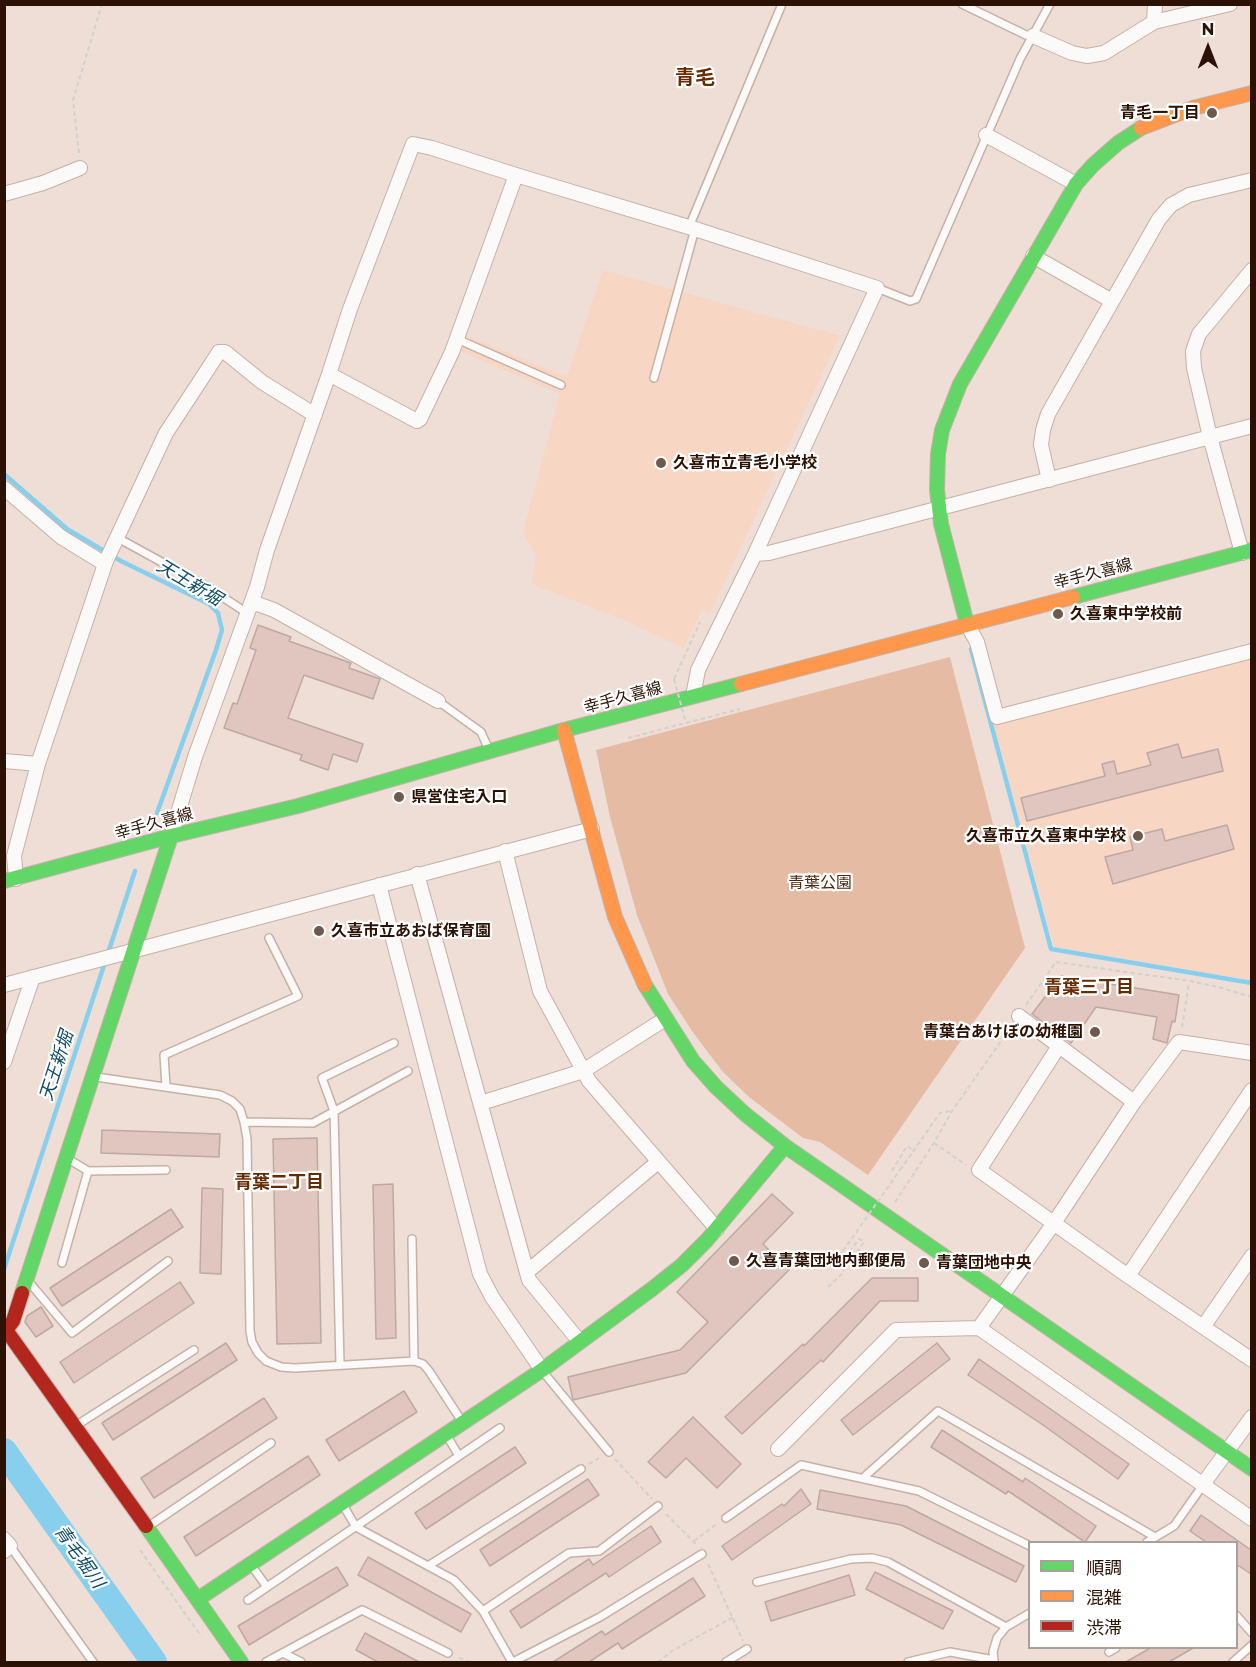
<!DOCTYPE html>
<html>
<head>
<meta charset="utf-8">
<style>
  body { margin:0 }
  #map { position:relative; width:1256px; height:1667px; overflow:hidden; background:#eeded6; font-family:Montserrat,"Noto Sans JP",sans-serif }
  canvas { display:block }
  .frame { position:absolute; inset:0; border:6px solid #2b1204; pointer-events:none }
  .legend { position:absolute; left:1028px; top:1541px; width:210px; height:108px; box-sizing:border-box; background:#fff; border:2px solid #aaa09b; margin:0; padding:8px 10px; list-style:none; font-size:18px; color:#2b1204 }
  .legend li { display:flex; align-items:center; gap:12px; height:30px }
  .legend b { width:30px; border:2px solid #aaa09b }
  .north { position:absolute; left:1178px; top:18px; width:60px; height:60px; -webkit-text-stroke:4px #fff; paint-order:stroke; rotate:0deg; font-size:16px; font-weight:700; line-height:24px; text-align:center; color:#2b1204 }
  .north::after { content:''; display:block; margin:auto; width:21px; height:27px; background:#2b1204; clip-path:polygon(50% 0,100% 100%,50% 72%,0 100%) }
</style>
</head>
<body>
<div id="map">
<canvas width="1256" height="1667"></canvas>
<div class="frame"></div>
<ul class="legend">
<li><b style="height:8px;background:#63d668"></b>順調</li>
<li><b style="height:8px;background:#ff974d"></b>混雑</li>
<li><b style="height:8px;background:#b3261e"></b>渋滞</li>
</ul>
<div class="north">N</div>
</div>
<script>
const context = document.querySelector('canvas').getContext('2d');
context.lineJoin = 'round';
function fillPath(path, color) {
  context.fillStyle = color;
  context.fill(path, 'evenodd');
}
function shape(rows) {
  const path = new Path2D();
  for (const r of rows) {
    path.moveTo(r[0], r[1]);
    for (let i = 2; i < r.length; i += 2) path.lineTo(r[i], r[i + 1]);
  }
  return path;
}
function strokePath(path, color, width, dash) {
  context.strokeStyle = color;
  context.lineWidth = width;
  context.lineCap = dash ? 'butt' : 'round';
  context.setLineDash(dash || []);
  context.stroke(path);
}
function drawText(font, color, halo, rows, align = 'center') {
  context.font = font + ' Montserrat,"Noto Sans JP",sans-serif';
  context.lineWidth = 4.5;
  context.setLineDash([]);
  context.textBaseline = 'middle';
  context.strokeStyle = halo;
  context.fillStyle = color;
  for (const [text, x, y, turn = 0] of rows) {
    context.save();
    context.translate(x, y);
    context.rotate((+turn || 0) * Math.PI / 180);
    context.textAlign = isNaN(turn) ? turn : align;
    if (halo) context.strokeText(text, 0, 0);
    context.fillText(text, 0, 0);
    context.restore();
  }
}
const built = shape([
  [603,270,840,336,710,613,702,610,684,648,631,623,532,584,536,556,523,532,560,394,458,350,464,335,567,377],
  [1251,656,1251,980,1054,947,993,725]
]);
const green = shape([
  [950,657,1025,948,868,1175,820,1142,803,1138,749,1097,722,1071,692,1031,668,994,637,915,610,817,596,750]
]);
const stream = shape([
  [4,474,67,529,121,561,209,604,218,613,222,630,216,650,157,813],
  [971,649,1051,949,1252,983],
  [4,1269,135,871]
]);
const river = shape([
  [4,1451,154,1662]
]);
const building = shape([
  [258,625,291,637,289,641,348,662,351,663,349,668,380,679,373,699,304,675,288,718,363,744,357,762,333,754,328,770,300,760,302,755,224,728,233,703,237,704,256,650,250,648,258,625],
  [1178,744,1182,758,1218,749,1223,771,1027,821,1021,798,1105,776,1102,764,1114,761,1117,774,1151,765,1147,753,1178,744],
  [1227,825,1234,849,1113,884,1105,857,1133,850,1130,837,1162,829,1165,841,1227,825],
  [1061,976,1179,995,1175,1022,1172,1021,1167,1043,1153,1039,1157,1017,1096,1007,1071,1043,1032,1014,1061,976],
  [102,1130,220,1134,219,1157,101,1153,102,1130],
  [317,1138,321,1343,277,1344,273,1139,317,1138],
  [393,1184,396,1338,376,1339,373,1185,393,1184],
  [202,1188,223,1189,221,1274,200,1273,202,1188],
  [772,1194,793,1213,763,1244,789,1270,686,1373,573,1400,568,1377,680,1350,708,1322,677,1292,772,1194],
  [171,1209,183,1227,62,1306,50,1288,171,1209],
  [872,1278,918,1278,918,1301,880,1301,823,1362,821,1360,742,1434,725,1417,803,1344,804,1346,872,1278],
  [180,1282,194,1303,74,1383,60,1362,180,1282],
  [41,1307,53,1326,36,1337,25,1322,27,1316,41,1307],
  [226,1343,237,1360,113,1440,102,1423,226,1343],
  [937,1343,950,1359,853,1435,841,1420,937,1343],
  [979,1359,1129,1464,1118,1479,1043,1425,968,1375,979,1359],
  [404,1391,417,1412,339,1461,326,1440,404,1391],
  [264,1398,277,1418,154,1498,141,1478,264,1398],
  [693,1417,741,1464,717,1488,686,1458,666,1478,648,1462,693,1417],
  [942,1430,1023,1482,1025,1478,1096,1526,1085,1542,1008,1491,1006,1494,931,1447,942,1430],
  [515,1447,526,1463,426,1529,415,1513,515,1447],
  [308,1456,320,1475,196,1556,184,1537,308,1456],
  [588,1479,599,1495,490,1566,480,1550,588,1479],
  [801,1489,811,1504,732,1560,722,1546,782,1504,784,1506,801,1489],
  [820,1490,906,1506,1024,1566,1016,1582,901,1525,817,1509,820,1490],
  [1201,1515,1251,1550,1251,1574,1236,1564,1236,1542,1206,1542,1190,1531,1201,1515],
  [651,1526,661,1542,609,1577,606,1573,521,1628,510,1611,589,1559,593,1565,651,1526],
  [368,1557,471,1614,461,1632,358,1575,368,1557],
  [337,1567,348,1585,249,1645,238,1626,337,1567],
  [875,1572,953,1611,943,1629,866,1589,875,1572],
  [849,1575,855,1595,771,1621,765,1602,849,1575],
  [693,1578,705,1596,622,1649,618,1643,589,1662,553,1662,602,1631,605,1635,693,1578],
  [365,1633,419,1662,378,1662,356,1650,365,1633],
  [1152,1647,1195,1647,1169,1662,1126,1662,1152,1647]
]);
const path = shape([
  [79,153,73,100,102,4],
  [674,679,700,622],
  [628,738,740,709],
  [1026,1005,1056,962,1190,981,1218,987,1252,997],
  [1182,1027,1189,983],
  [934,1143,966,1165],
  [900,1170,940,1113,952,1111],
  [892,1171,907,1146,913,1150],
  [895,1202,934,1143,952,1111,1011,1027],
  [828,1287,841,1275,864,1242,859,1239,847,1255,843,1251,833,1263],
  [615,1459,652,1499],
  [589,1464,599,1458],
  [666,1514,696,1544],
  [694,1541,718,1523],
  [140,1550,201,1636],
  [708,1564,743,1641],
  [459,1658,469,1662],
  [658,1662,672,1651,733,1617]
]);
const lane = shape([
  [962,4,1026,35,1033,36],
  [689,227,782,4],
  [877,288,910,301,916,299,1020,59,1050,4],
  [457,339,561,385],
  [654,378,695,229],
  [116,537,209,588,247,613],
  [438,701,481,732,489,750],
  [96,1077,220,1095,232,1101,240,1109,244,1122,247,1139,250,1331,252,1342,258,1353,266,1361,281,1367,295,1368,414,1361,423,1364,429,1371,461,1420],
  [166,1087,164,1055,298,996,269,938],
  [244,1122,313,1123,408,1071],
  [70,1160,88,1171,166,1170],
  [412,1239,414,1361],
  [62,1263,88,1171],
  [29,1282,72,1333,168,1261],
  [340,1365,334,1111,322,1078,394,1043],
  [544,1373,609,1452],
  [77,1425,194,1350],
  [447,1436,459,1456],
  [863,1478,938,1411,1155,1537],
  [343,1505,356,1527,454,1580,483,1611,512,1662],
  [726,1518,801,1465,919,1491,1030,1546],
  [149,1526,271,1443],
  [1147,1542,1174,1526,1203,1485],
  [10,1546,93,1662],
  [251,1565,267,1587],
  [428,1566,581,1469],
  [757,1582,851,1559,872,1558,888,1562,1006,1627],
  [248,1600,500,1428],
  [483,1611,569,1553,599,1551,658,1506],
  [1236,1615,1252,1633],
  [1109,1652,1116,1648],
  [283,1653,301,1662],
  [266,1662,362,1610,448,1653],
  [513,1662,600,1617,702,1554],
  [726,1662,747,1649],
  [908,1662,950,1652,994,1660],
  [994,1662,993,1652,997,1638,1006,1627,1030,1613],
  [1233,1662,1252,1645]
]);
const street = shape([
  [1154,22,1155,4],
  [1033,36,1072,53,1087,56,1104,53,1154,22,1230,4],
  [986,135,1076,184],
  [4,194,43,183,80,168],
  [1033,256,1112,301],
  [329,374,417,421,420,419,452,352,516,175],
  [1049,480,1041,445,1043,430,1048,414,1159,219,1171,205,1189,195,1252,180],
  [4,488,61,537,105,564],
  [1242,553,1210,437,1194,368,1193,351,1199,334,1252,270],
  [755,554,769,553,1252,426],
  [252,602,274,610,438,701],
  [967,624,977,642,997,717,1252,651],
  [4,761,38,764],
  [171,836,195,757,257,587,267,550,329,374,350,309,413,144,432,148,516,175,695,229,877,288,755,554,698,670,693,696],
  [505,851,540,991,589,1081,717,1229],
  [417,874,529,1280,580,1342],
  [16,879,14,856,38,764,106,561,166,433,191,395,219,352,225,352,262,382,315,415],
  [379,885,480,1274,492,1297,542,1370],
  [4,985,592,829],
  [1019,1016,1134,1102],
  [1059,1046,979,1170,1128,1276,1252,1360],
  [4,1062,33,977],
  [481,1103,583,1071,665,1019],
  [527,1272,658,1162],
  [1128,1276,1252,1090],
  [1203,1327,1252,1256],
  [979,1328,1252,1519],
  [778,1449,896,1330,979,1328,1054,1223,1134,1102,1179,1042,1252,1053],
  [1203,1484,1252,1417],
  [4,1539,10,1546,4,1551]
]);
const fast = shape([
  [1073,597,1252,550],
  [967,624,941,524,937,490,938,454,942,430,960,384,1076,184,1093,165,1118,143,1141,128],
  [4,881,171,836,298,806,564,730,741,684],
  [645,985,693,1061,716,1087,745,1114,785,1146,1252,1469],
  [22,1293,171,836],
  [146,1526,241,1662],
  [198,1599,542,1370,652,1289,682,1265,707,1240,785,1146]
]);
const slow = shape([
  [1141,128,1193,108,1252,93],
  [741,684,1073,597],
  [564,730,615,917,645,985]
]);
const jam = shape([
  [22,1293,13,1321,6,1330,146,1526]
]);
const pathBridge = shape([
  [674,679,686,723],
  [843,1251,900,1170]
]);
const markers = [
  [1212,113,6,"#6f594e"],
  [661,463,6,"#6f594e"],
  [1058,614,6,"#6f594e"],
  [399,797,6,"#6f594e"],
  [1138,836,6,"#6f594e"],
  [319,931,6,"#6f594e"],
  [1095,1032,6,"#6f594e"],
  [734,1261,6,"#6f594e"],
  [924,1263,6,"#6f594e"]
];
const poiNames = [
  ["青毛一丁目",1200,113,"right"],
  ["久喜市立青毛小学校",673,463],
  ["久喜東中学校前",1070,614],
  ["県営住宅入口",411,797],
  ["久喜市立久喜東中学校",1126,836,"right"],
  ["久喜市立あおば保育園",331,931],
  ["青葉台あけぼの幼稚園",1083,1032,"right"],
  ["久喜青葉団地内郵便局",746,1261],
  ["青葉団地中央",936,1263]
];
const streetNames = [
  ["幸手久喜線",1093,574,-14],
  ["幸手久喜線",623,698,-15],
  ["幸手久喜線",154,824,-15]
];
const parkNames = [
  ["青葉公園",820,883]
];
const waterNames = [
  ["天王新堀",189,583,31],
  ["天王新堀",57,1066,-72],
  ["青毛堀川",79,1557,55]
];
const neighbourhoodNames = [
  ["青葉三丁目",1089,988],
  ["青葉二丁目",279,1183]
];
const quarterNames = [
  ["青毛",695,78]
];
fillPath(built, '#f7d6c4');
fillPath(green, '#e6bba4');
strokePath(stream, '#88cfee', 4.5);
strokePath(river, '#88cfee', 26);
fillPath(building, '#e0c6bf');
strokePath(building, '#bea8a3', 1.5);
strokePath(lane, '#c5b1a6', 10);
strokePath(street, '#c5b1a6', 16);
strokePath(fast, '#c5b1a6', 16);
strokePath(slow, '#c5b1a6', 16);
strokePath(jam, '#c5b1a6', 16);
strokePath(path, '#d4d0cd', 2, [4.5, 3]);
strokePath(lane, '#fcfaf9', 7);
strokePath(street, '#fcfaf9', 14);
strokePath(fast, '#63d668', 14);
strokePath(slow, '#ff974d', 14);
strokePath(jam, '#b3261e', 14);
strokePath(pathBridge, '#d4d0cd', 2, [4.5, 3]);
for (const [x, y, r, color] of markers) {
  const dot = new Path2D();
  dot.arc(x, y, r, 0, 2 * Math.PI);
  context.fillStyle = color;
  context.fill(dot);
  strokePath(dot, '#fff', 2);
}
drawText('bold 16px', '#2b1204', '#fff', poiNames, 'left');
drawText('16px', '#2b1204', '#fff', streetNames);
drawText('16px', '#50270d', '#fff', parkNames);
drawText('italic 18px', '#0e4d65', '#fff', waterNames);
drawText('bold 18px', '#652b01', '#fff', neighbourhoodNames);
drawText('bold 20px', '#652b01', '#fff', quarterNames);
</script>
</body>
</html>
